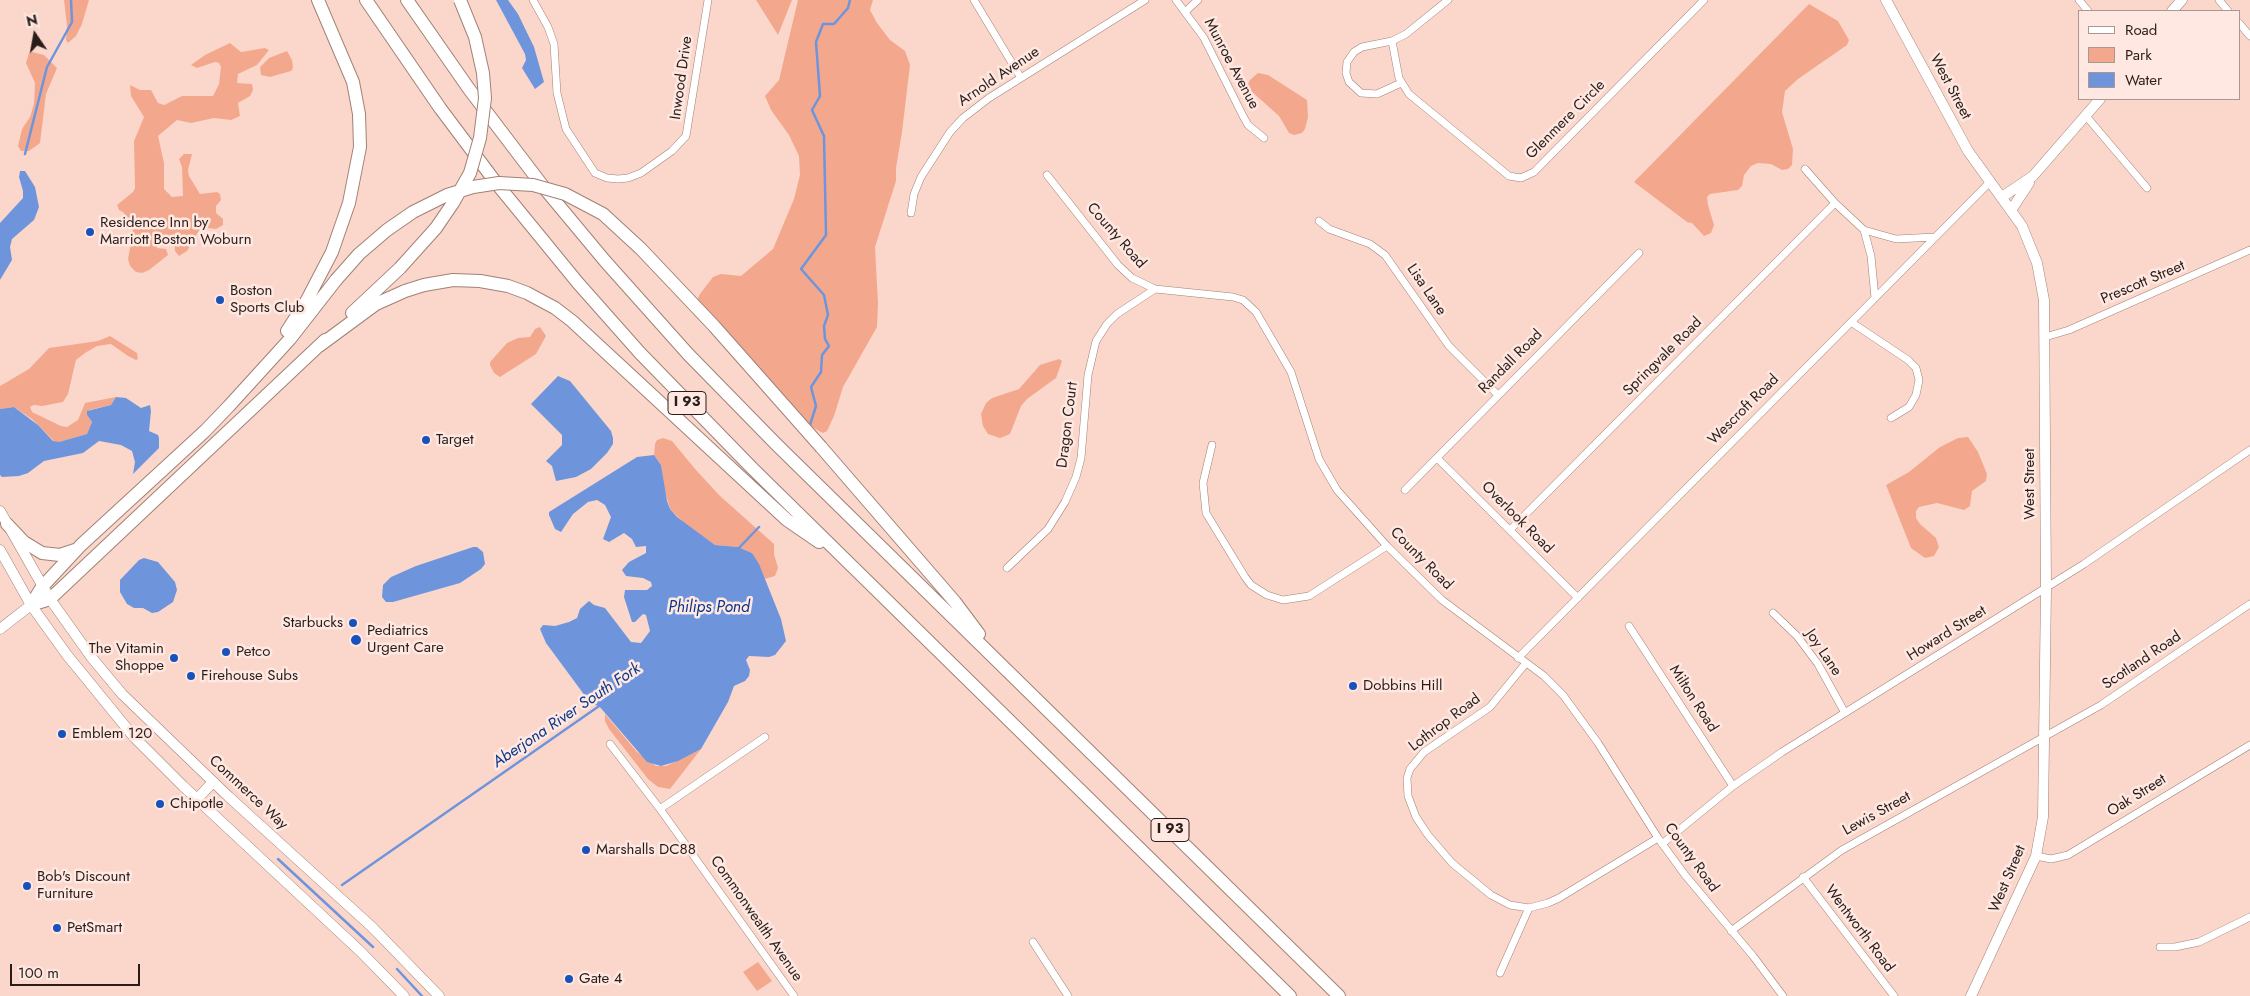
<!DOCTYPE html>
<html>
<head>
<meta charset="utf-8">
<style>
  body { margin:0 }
  #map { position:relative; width:2250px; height:996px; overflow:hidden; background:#fbd7cb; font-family:Jost,sans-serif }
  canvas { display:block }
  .legend { position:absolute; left:2078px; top:10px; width:162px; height:90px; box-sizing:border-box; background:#fee8e1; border:1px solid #a99791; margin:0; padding:6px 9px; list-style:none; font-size:15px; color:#2a1d19 }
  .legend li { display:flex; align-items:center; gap:10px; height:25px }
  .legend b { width:25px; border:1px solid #a99791 }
  .north { position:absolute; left:10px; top:10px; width:50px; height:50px; -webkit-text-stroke:4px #fee8e1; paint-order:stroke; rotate:348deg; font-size:14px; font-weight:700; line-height:20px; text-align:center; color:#2a1d19 }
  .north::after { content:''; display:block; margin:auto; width:18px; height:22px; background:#2a1d19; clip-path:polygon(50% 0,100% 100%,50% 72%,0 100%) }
  .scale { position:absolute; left:10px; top:964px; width:130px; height:22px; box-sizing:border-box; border:2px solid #2a1d19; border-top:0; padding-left:6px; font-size:15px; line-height:18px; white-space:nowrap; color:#2a1d19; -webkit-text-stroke:4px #fee8e1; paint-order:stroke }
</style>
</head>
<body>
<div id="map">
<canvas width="2250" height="996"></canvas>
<ul class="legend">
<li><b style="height:6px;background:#fff"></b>Road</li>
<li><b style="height:14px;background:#f3a88e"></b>Park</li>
<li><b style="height:14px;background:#6e95dc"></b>Water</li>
</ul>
<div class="north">N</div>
<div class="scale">100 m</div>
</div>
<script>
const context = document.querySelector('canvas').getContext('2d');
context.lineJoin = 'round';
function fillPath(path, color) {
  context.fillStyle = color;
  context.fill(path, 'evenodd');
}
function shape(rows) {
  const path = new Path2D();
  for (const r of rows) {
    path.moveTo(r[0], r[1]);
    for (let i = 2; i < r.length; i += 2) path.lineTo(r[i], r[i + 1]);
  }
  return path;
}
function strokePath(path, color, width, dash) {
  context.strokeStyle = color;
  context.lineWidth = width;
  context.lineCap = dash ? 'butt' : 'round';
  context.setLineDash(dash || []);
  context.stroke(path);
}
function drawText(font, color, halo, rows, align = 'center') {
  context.font = font + ' Jost,sans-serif';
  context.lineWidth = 5;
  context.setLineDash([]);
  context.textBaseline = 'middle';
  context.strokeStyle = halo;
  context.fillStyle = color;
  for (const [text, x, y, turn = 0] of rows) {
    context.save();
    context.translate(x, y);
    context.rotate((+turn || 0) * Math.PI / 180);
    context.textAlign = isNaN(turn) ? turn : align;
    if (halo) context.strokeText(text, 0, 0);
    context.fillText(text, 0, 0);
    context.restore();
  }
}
const green = shape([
  [64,0,89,0,82,24,76,36,68,43,66,40,67,26],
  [756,0,792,0,778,35],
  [798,0,873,0,870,10,877,23,890,40,905,51,910,65,902,132,896,168,896,181,875,247,878,303,877,327,843,387,834,416,827,431,823,433,810,426,698,319,695,313,696,302,700,294,713,277,721,274,741,276,773,249,794,199,800,175,799,156,789,135,771,110,765,96,779,80],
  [1809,4,1838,21,1849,40,1847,45,1798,79,1785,91,1782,112,1793,149,1792,165,1788,169,1782,170,1771,164,1758,163,1751,166,1744,175,1742,186,1738,190,1710,194,1707,197,1708,205,1714,225,1711,233,1704,236,1692,223,1687,222,1634,182],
  [230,43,241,52,265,48,269,50,257,65,238,74,237,83,252,84,253,90,250,96,238,103,240,116,231,120,214,118,191,123,177,120,158,136,164,163,164,189,172,197,183,196,182,167,179,159,184,154,192,154,188,170,189,176,200,194,217,192,220,194,221,200,216,206,216,213,223,219,223,225,216,229,201,227,187,251,179,256,175,251,174,237,168,236,157,245,157,248,166,249,168,255,149,270,142,273,136,272,130,266,128,259,133,232,127,218,123,212,119,210,117,205,133,192,135,188,134,141,144,117,131,96,130,85,140,90,151,90,158,103,164,105,182,96,213,96,219,84,221,67,219,63,215,62,197,68,191,65,205,55],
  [287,51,292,60,293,68,291,71,270,77,261,75,260,67,269,58],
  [32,52,44,55,57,68,46,94,40,143,29,151,21,151,18,146,22,129,30,117,34,104,35,83,26,63,29,53],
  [1258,73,1268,75,1307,100,1308,117,1305,129,1302,133,1294,135,1289,133,1279,116,1250,90,1248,84,1250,80],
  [540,327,546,336,536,354,503,375,500,377,494,373,490,365,490,362,507,343,518,338,530,337,535,329],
  [110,336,137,353,138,359,136,360,128,356,111,344,97,346,85,353,76,360,68,394,63,402,42,406,34,405,30,407,32,412,61,426,67,427,78,420,85,403,116,397,111,405,89,410,87,415,92,422,87,434,56,443,32,419,14,407,0,409,0,386,29,369,49,348,98,341],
  [1059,359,1062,361,1056,378,1027,399,1021,406,1010,434,1000,438,988,434,983,426,981,414,986,403,992,398,1019,389,1040,365],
  [1968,437,1978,452,1987,474,1986,481,1972,491,1970,506,1964,510,1937,503,1919,507,1916,511,1916,518,1920,524,1936,538,1939,547,1934,556,1925,558,1911,548,1886,485,1909,472,1940,447,1958,438],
  [663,438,672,441,696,470,720,496,774,544,774,554,778,568,775,576,765,579,752,553,738,547,715,545,685,524,670,509,664,488,661,465,654,455,655,444,657,440],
  [605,714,637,752,656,766,666,766,701,749,670,789,658,787,648,779,609,729,605,721],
  [758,962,772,981,757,991,743,972]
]);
const water = shape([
  [496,0,508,0,518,14,534,47,544,82,535,89,522,68,526,60,525,54],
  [20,171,25,171,35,187,39,207,34,220,12,239,10,247,12,260,0,280,0,223,23,198,23,191,19,177],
  [558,376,570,381,611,431,613,438,613,444,607,453,591,469,576,477,556,481,552,466,546,461,562,445,562,435,531,404],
  [116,397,126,398,141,408,150,405,151,411,149,431,158,435,159,438,159,448,133,474,135,462,132,451,121,445,99,441,83,453,44,461,28,473,19,476,2,477,0,475,0,409,14,407,38,425,53,441,59,442,87,434,92,422,87,415,87,411,111,405],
  [654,455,661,465,667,501,670,509,677,517,715,545,738,547,752,553,759,564,781,619,786,641,775,655,769,657,749,656,746,660,750,670,749,676,745,681,734,686,728,702,701,749,678,761,661,766,647,762,599,706,591,704,546,643,540,629,543,625,555,626,569,622,577,618,580,609,589,601,594,605,605,608,631,642,641,643,650,631,646,615,643,614,635,622,632,622,624,597,625,590,647,590,652,586,651,582,643,578,626,576,622,570,629,562,646,553,646,546,636,547,632,539,624,533,609,542,603,539,611,517,605,505,597,500,588,502,573,514,561,532,555,529,549,515,549,512,637,457],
  [473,547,477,547,483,552,485,564,481,569,460,583,393,602,386,602,382,597,383,585,391,577,416,566],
  [144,558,158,562,175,582,177,590,173,602,158,612,152,613,143,608,134,608,127,604,120,592,120,580,139,560]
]);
const stream = shape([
  [25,154,47,67,72,22,71,0],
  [809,428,816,406,811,387,821,372,822,355,829,346,825,339,824,326,828,315,824,295,801,269,826,235,824,136,812,110,820,96,816,42,823,24,834,24,848,8,850,0],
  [737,550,759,527],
  [278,859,373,947],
  [342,885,602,704],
  [397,969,422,996]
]);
const street = shape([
  [533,0,548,27,554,44,557,93,566,129,595,173,607,178,618,179,628,178,641,173,672,151,686,136,708,0],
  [974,0,1021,78],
  [1176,0,1204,38,1243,116,1248,125,1264,138],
  [2079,0,2088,11],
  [2219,0,2228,11],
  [1186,11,1198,0],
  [2239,23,2250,36],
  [1392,41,1399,78,1409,94,1509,176,1521,178,1534,172,1704,0],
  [1401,83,1377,94,1361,93,1349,82,1346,73,1347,62,1354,52,1362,47,1392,41,1406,34,1448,0],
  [2086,116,2147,188],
  [1805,169,1835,203,1864,230,1871,256,1875,298],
  [1047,175,1118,265,1132,278,1155,289,1233,297,1243,300,1256,312,1291,372,1319,459,1337,490,1387,546,1442,600,1544,676,1563,695,1598,743,1658,838,1685,875,1753,956,1783,996],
  [911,213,914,194,921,177,950,132,963,118,989,98,1145,0],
  [1319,221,1329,229,1370,244,1385,255,1449,346,1498,395],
  [1864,230,1896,239,1935,237],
  [1851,322,1908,360,1916,368,1919,380,1916,395,1909,407,1891,418],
  [2045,337,2069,330,2250,250],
  [1212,445,1203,483,1206,513,1245,577,1251,585,1267,595,1283,600,1309,596,1387,546],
  [1437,458,1578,598],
  [1405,490,1639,253],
  [1510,530,1835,203],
  [1007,568,1048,529,1065,502,1076,477,1081,458,1088,375,1096,341,1107,324,1117,314,1155,289],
  [1773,613,1797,636,1818,664,1845,713],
  [1629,626,1733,786],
  [1518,658,1990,182],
  [1526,663,1490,707,1424,752,1410,769,1407,778,1408,796,1416,817,1428,835,1452,863,1491,895,1510,905,1529,908,1548,903,1559,898,1658,838],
  [610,744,660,809,794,996],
  [660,809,765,737],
  [1662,844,1733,786,1782,752,2084,564,2250,450],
  [2036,856,2051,859,2068,855,2250,745],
  [1803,877,1894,996],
  [1731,931,1842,850,2101,705,2250,604],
  [1033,942,1068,996],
  [2160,947,2175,947,2199,942,2250,917],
  [1500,973,1529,908]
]);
const secondary = shape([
  [1886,0,1968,151,2022,226,2037,263,2044,300,2046,588,2043,817,2036,856,1971,996],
  [2172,11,2182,0],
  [2002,197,2033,176,2100,99],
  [2012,209,2029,183],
  [0,511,50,599,92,658,122,694,229,797,372,927,439,996],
  [0,550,31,605,67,655,134,737,183,786,361,952,404,996],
  [0,629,31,605],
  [197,799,213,782]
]);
const highway = shape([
  [366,0,440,108,497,184,578,283,640,353,751,467,1290,996],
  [407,0,469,89,545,189,605,261,688,354,776,444,1339,996],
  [352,313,400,268],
  [287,331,307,300,332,252,349,203,360,147,359,114,353,82,318,0],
  [319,346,376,304,405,291,424,285,453,280,480,281,508,286,527,293,555,308,572,321,787,520,819,542],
  [821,447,955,602,979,634],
  [7,524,24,542,42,553,60,555,75,550],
  [31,605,50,599,325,340],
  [31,605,42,587,81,545,205,431,229,406,290,339,336,280]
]);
const highwayBridge = shape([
  [400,268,436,228,453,203,470,173,480,138,485,98,483,73,475,37,460,0],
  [336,280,359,254,387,230,413,212,447,195,473,187,499,183,533,185,565,194,603,214,641,249,714,326,821,447]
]);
const markers = [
  [90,232,5,"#1850bc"],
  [220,300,5,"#1850bc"],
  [426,440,5,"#1850bc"],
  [353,623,5,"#1850bc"],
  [356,640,6,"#1850bc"],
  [226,652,5,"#1850bc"],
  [174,658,5,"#1850bc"],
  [191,676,5,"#1850bc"],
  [1353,686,5,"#1850bc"],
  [62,734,5,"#1850bc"],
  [160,804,5,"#1850bc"],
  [586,850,5,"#1850bc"],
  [27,886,5,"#1850bc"],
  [57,928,5,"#1850bc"],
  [569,979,5,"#1850bc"]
];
const shields = [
  [687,403,38],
  [1170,830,38]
];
const shieldNames = [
  ["I 93",687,403],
  ["I 93",1170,830]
];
const streetNames = [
  ["Munroe Avenue",1231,64,62],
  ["Arnold Avenue",999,77,-34],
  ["Inwood Drive",682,78,-82],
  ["West Street",1950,87,62],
  ["Glenmere Circle",1566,120,-45],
  ["County Road",1116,236,49],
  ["Prescott Street",2143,283,-23],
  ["Lisa Lane",1426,290,56],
  ["Springvale Road",1663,357,-45],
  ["Randall Road",1511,362,-45],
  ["Wescroft Road",1744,410,-45],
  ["Dragon Court",1068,425,-83],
  ["West Street",2030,484,-90],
  ["Overlook Road",1517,518,45],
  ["County Road",1421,559,45],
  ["Howard Street",1947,634,-32],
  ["Joy Lane",1823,653,56],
  ["Scotland Road",2142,661,-34],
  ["Milton Road",1693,699,57],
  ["Lothrop Road",1445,723,-37],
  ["Commerce Way",248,793,43],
  ["Oak Street",2137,796,-32],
  ["Lewis Street",1877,814,-29],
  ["County Road",1691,858,54],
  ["West Street",2008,879,-67],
  ["Commonwealth Avenue",756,919,55],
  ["Wentworth Road",1859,929,53]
];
const poiNames = [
  ["Residence Inn by",100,223],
  ["Marriott Boston Woburn",100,240],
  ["Boston",230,291],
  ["Sports Club",230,308],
  ["Target",436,440],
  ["Starbucks",343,623,"right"],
  ["Pediatrics",367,631],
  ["Urgent Care",367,648],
  ["The Vitamin",164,649,"right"],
  ["Shoppe",164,666,"right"],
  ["Petco",236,652],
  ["Firehouse Subs",201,676],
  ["Dobbins Hill",1363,686],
  ["Emblem 120",72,734],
  ["Chipotle",170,804],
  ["Marshalls DC88",596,850],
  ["Bob's Discount",37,877],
  ["Furniture",37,894],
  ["PetSmart",67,928],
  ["Gate 4",579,979]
];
const waterNames = [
  ["Philips Pond",709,608],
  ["Aberjona River South Fork",567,716,-34]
];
fillPath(green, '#f3a88e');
fillPath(water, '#6e95dc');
strokePath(stream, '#6e95dc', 2.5);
strokePath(street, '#a18176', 8);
strokePath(secondary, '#a18176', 11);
strokePath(highway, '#a18176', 14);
strokePath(street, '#fff', 7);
strokePath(secondary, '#fff', 10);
strokePath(highway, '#fff', 12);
strokePath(highwayBridge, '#a18176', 14, []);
strokePath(highwayBridge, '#fff', 12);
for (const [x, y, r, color] of markers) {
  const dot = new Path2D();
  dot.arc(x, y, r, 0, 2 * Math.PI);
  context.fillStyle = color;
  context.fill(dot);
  strokePath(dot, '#fee8e1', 2);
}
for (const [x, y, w] of shields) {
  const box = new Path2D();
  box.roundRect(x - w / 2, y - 11.5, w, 23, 4);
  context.fillStyle = '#fee8e1';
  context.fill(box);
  strokePath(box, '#2a1d19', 1);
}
drawText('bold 14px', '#2a1d19', null, shieldNames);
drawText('15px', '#2a1d19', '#fee8e1', streetNames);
drawText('15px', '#2a1d19', '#fee8e1', poiNames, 'left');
drawText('italic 16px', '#0a3688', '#fee8e1', waterNames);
</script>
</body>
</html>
